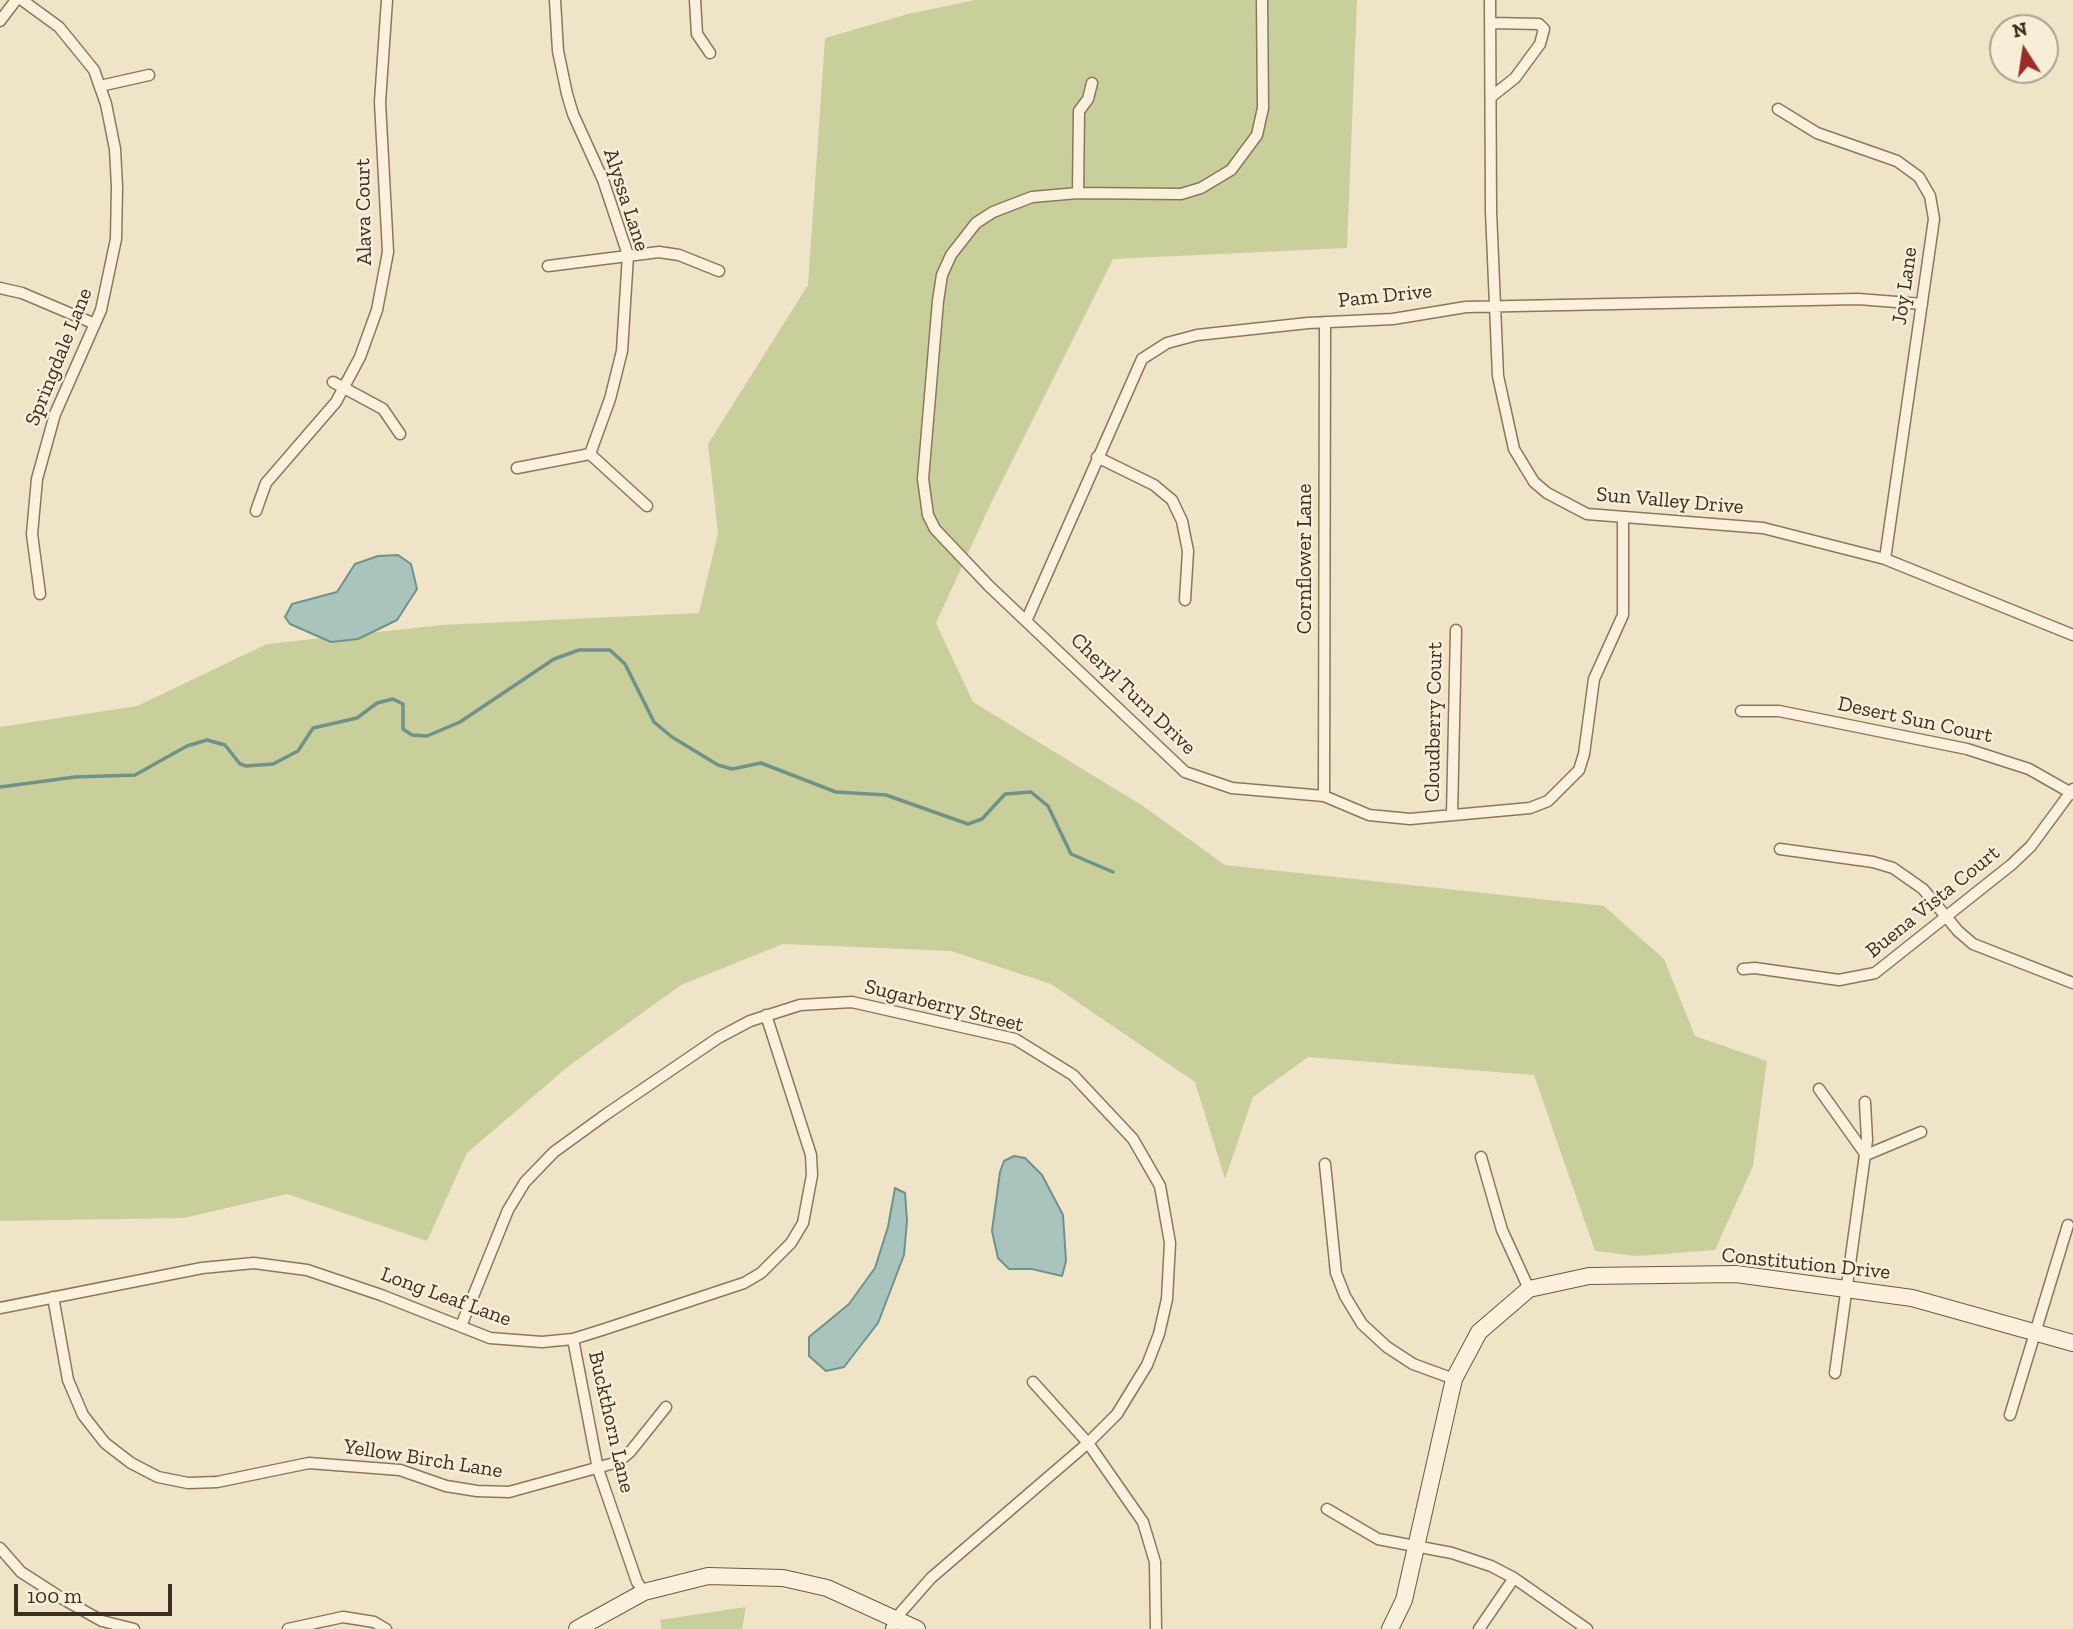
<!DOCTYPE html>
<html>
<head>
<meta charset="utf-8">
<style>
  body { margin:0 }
  #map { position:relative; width:2073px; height:1629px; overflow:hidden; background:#f0e4c8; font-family:"Zilla Slab",serif }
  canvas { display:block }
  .north { position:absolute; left:1989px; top:14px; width:70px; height:70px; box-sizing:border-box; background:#f7eed8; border:2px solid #ada18e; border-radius:50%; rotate:348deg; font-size:19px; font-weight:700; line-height:28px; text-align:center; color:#3d2e20 }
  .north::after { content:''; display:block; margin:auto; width:24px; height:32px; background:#9e2a2b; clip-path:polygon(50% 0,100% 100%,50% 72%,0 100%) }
  .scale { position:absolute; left:14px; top:1584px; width:158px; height:32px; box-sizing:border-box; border:4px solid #3d2e20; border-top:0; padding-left:9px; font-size:21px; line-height:24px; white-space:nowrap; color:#3d2e20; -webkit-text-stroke:5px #f7eed8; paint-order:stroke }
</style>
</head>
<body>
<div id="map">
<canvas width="2073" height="1629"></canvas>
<div class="north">N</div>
<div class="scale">100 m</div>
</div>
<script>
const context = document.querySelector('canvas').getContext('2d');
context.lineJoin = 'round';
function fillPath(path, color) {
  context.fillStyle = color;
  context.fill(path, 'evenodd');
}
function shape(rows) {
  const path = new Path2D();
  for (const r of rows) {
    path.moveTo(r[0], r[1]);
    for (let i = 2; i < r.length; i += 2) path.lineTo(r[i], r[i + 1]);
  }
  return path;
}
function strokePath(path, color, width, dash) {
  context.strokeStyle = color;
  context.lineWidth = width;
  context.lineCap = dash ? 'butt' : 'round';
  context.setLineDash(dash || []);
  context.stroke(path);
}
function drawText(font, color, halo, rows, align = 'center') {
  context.font = font + ' "Zilla Slab",serif';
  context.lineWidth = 5;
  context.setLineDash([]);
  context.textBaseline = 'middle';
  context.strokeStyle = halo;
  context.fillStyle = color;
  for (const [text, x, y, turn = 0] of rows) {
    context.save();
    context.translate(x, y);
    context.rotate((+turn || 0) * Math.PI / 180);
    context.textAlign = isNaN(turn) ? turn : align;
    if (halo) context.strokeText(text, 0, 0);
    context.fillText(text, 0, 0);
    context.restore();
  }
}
const green = shape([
  [975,0,1357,0,1347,248,1113,259,991,503,936,623,973,702,1143,806,1225,865,1604,906,1664,959,1695,1036,1767,1061,1753,1166,1715,1250,1637,1256,1595,1251,1534,1075,1308,1057,1253,1097,1225,1179,1195,1082,1051,984,951,951,783,944,681,985,570,1065,467,1153,427,1241,287,1194,184,1218,0,1221,0,727,137,706,267,644,442,625,699,613,718,533,708,444,808,285,825,38,908,14],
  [746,1607,742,1629,662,1629,660,1620]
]);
const water = shape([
  [398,555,411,564,417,589,397,620,358,639,331,642,290,624,285,617,292,604,337,592,355,564,378,556,398,555],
  [1014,1156,1025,1158,1042,1175,1063,1215,1066,1261,1062,1276,1032,1269,1009,1269,998,1258,992,1231,1000,1172,1004,1161,1014,1156],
  [895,1188,905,1193,907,1221,904,1255,878,1323,844,1367,826,1371,809,1356,809,1337,849,1304,875,1268,888,1227,895,1188]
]);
const stream = shape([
  [0,787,75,777,135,775,187,746,207,740,225,745,240,764,246,766,273,764,298,751,313,728,357,718,377,703,393,699,403,704,403,729,412,735,427,736,460,722,554,659,579,650,610,650,625,664,654,722,672,737,718,765,732,769,761,763,836,792,886,795,968,824,982,819,1005,794,1031,792,1048,806,1071,854,1113,872]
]);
const street = shape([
  [22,0,59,27,94,70,106,104,115,149,117,187,116,239,101,310,55,414,37,479,32,534,40,594],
  [555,0,558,51,567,94,573,114,603,180,628,255,622,351,610,399,590,454],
  [695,0,697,34,710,53],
  [1262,0,1263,108,1257,135,1231,170,1201,188,1181,194,1078,193,1032,197,993,212,976,223,951,255,942,275,938,301,923,479,928,515,935,529,989,586,1185,772,1232,788,1324,796,1369,815,1410,819,1530,808,1548,801,1579,770,1584,754,1594,679,1623,615,1623,517],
  [1490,0,1491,211,1498,376,1514,449,1534,482,1547,493,1587,514,1763,528,1885,559,2073,635],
  [0,21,16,0],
  [1491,23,1539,24,1544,29,1540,44,1515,78,1491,97],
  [100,86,149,75],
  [1778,109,1817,133,1897,161,1919,177,1930,196,1934,219,1885,559],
  [1078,193,1079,111,1088,99,1092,83],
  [548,266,659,252,679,255,719,271],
  [0,288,22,293,95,324],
  [333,382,383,409,400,434],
  [590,454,647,506],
  [1097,457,1154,485,1172,500,1182,521,1188,551,1185,600],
  [517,468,590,454],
  [256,511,266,483,336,402,360,357,377,310,388,252,380,102,387,0],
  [1027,619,1142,359,1167,343,1197,335,1308,323,1393,319,1466,307,1858,299,1922,304],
  [1741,711,1779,711,1967,749,2029,769,2073,794],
  [1324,796,1325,322],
  [1452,815,1456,630],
  [1780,849,1873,862,1893,868,1923,889,1958,931,1973,944,2073,983],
  [1743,969,1755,968,1839,980,1875,973,2011,865,2031,846,2073,789],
  [1819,1089,1866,1155],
  [1866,1155,1921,1132],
  [1481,1157,1502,1230,1529,1289],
  [1325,1164,1336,1273,1345,1296,1362,1324,1387,1347,1413,1364,1454,1379],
  [53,1297,68,1380,83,1415,105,1443,131,1463,158,1477,188,1483,217,1482,309,1463,400,1470,446,1486,477,1491,509,1492,618,1462,630,1452,666,1407],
  [0,1308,202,1268,254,1263,307,1270,381,1295,490,1338,542,1342,573,1339,605,1329,744,1283,761,1273,791,1243,803,1223,812,1175,811,1155,766,1015],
  [461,1326,508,1210,525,1182,554,1152,605,1115,718,1038,750,1021,800,1005,852,1002,1015,1039,1073,1075,1133,1139,1160,1186,1170,1243,1167,1299,1159,1334,1147,1365,1117,1414,1088,1443,931,1578,895,1619,891,1629],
  [573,1339,598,1469,637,1582,644,1592],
  [1835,1373,1867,1140,1865,1102],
  [1033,1382,1088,1443,1143,1522,1155,1562,1156,1629],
  [2010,1415,2068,1225],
  [1327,1509,1378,1539,1452,1553,1491,1566,1514,1578,1587,1629],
  [0,1548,21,1572,63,1599,102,1621,134,1629],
  [288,1629,343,1617,374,1622,386,1629],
  [1479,1629,1514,1578]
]);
const secondary = shape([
  [577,1629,644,1592,708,1576,783,1578,827,1588,917,1629],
  [1390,1629,1404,1600,1454,1379,1479,1332,1529,1289,1589,1276,1736,1274,1912,1298,2073,1343]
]);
const streetNames = [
  ["Alyssa Lane",626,200,72],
  ["Alava Court",364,212,-91],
  ["Joy Lane",1905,286,-82],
  ["Pam Drive",1385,296,-6],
  ["Springdale Lane",59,357,-68],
  ["Sun Valley Drive",1670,501,5],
  ["Cornflower Lane",1305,559,-90],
  ["Cheryl Turn Drive",1133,694,44],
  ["Desert Sun Court",1915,720,12],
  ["Cloudberry Court",1434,722,-89],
  ["Buena Vista Court",1933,902,-39],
  ["Sugarberry Street",944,1006,14],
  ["Constitution Drive",1806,1264,6],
  ["Long Leaf Lane",446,1297,20],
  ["Buckthorn Lane",611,1422,77],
  ["Yellow Birch Lane",423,1459,9]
];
fillPath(green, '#c9cf9b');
fillPath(water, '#a9c4bc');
strokePath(water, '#6f938a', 2);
strokePath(stream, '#6f938a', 3.5);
strokePath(street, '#8d765c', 13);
strokePath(secondary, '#6f573f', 18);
strokePath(street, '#faf1dc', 10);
strokePath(secondary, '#faf1dc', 16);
drawText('21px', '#3d2e20', '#f7eed8', streetNames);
</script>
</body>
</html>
